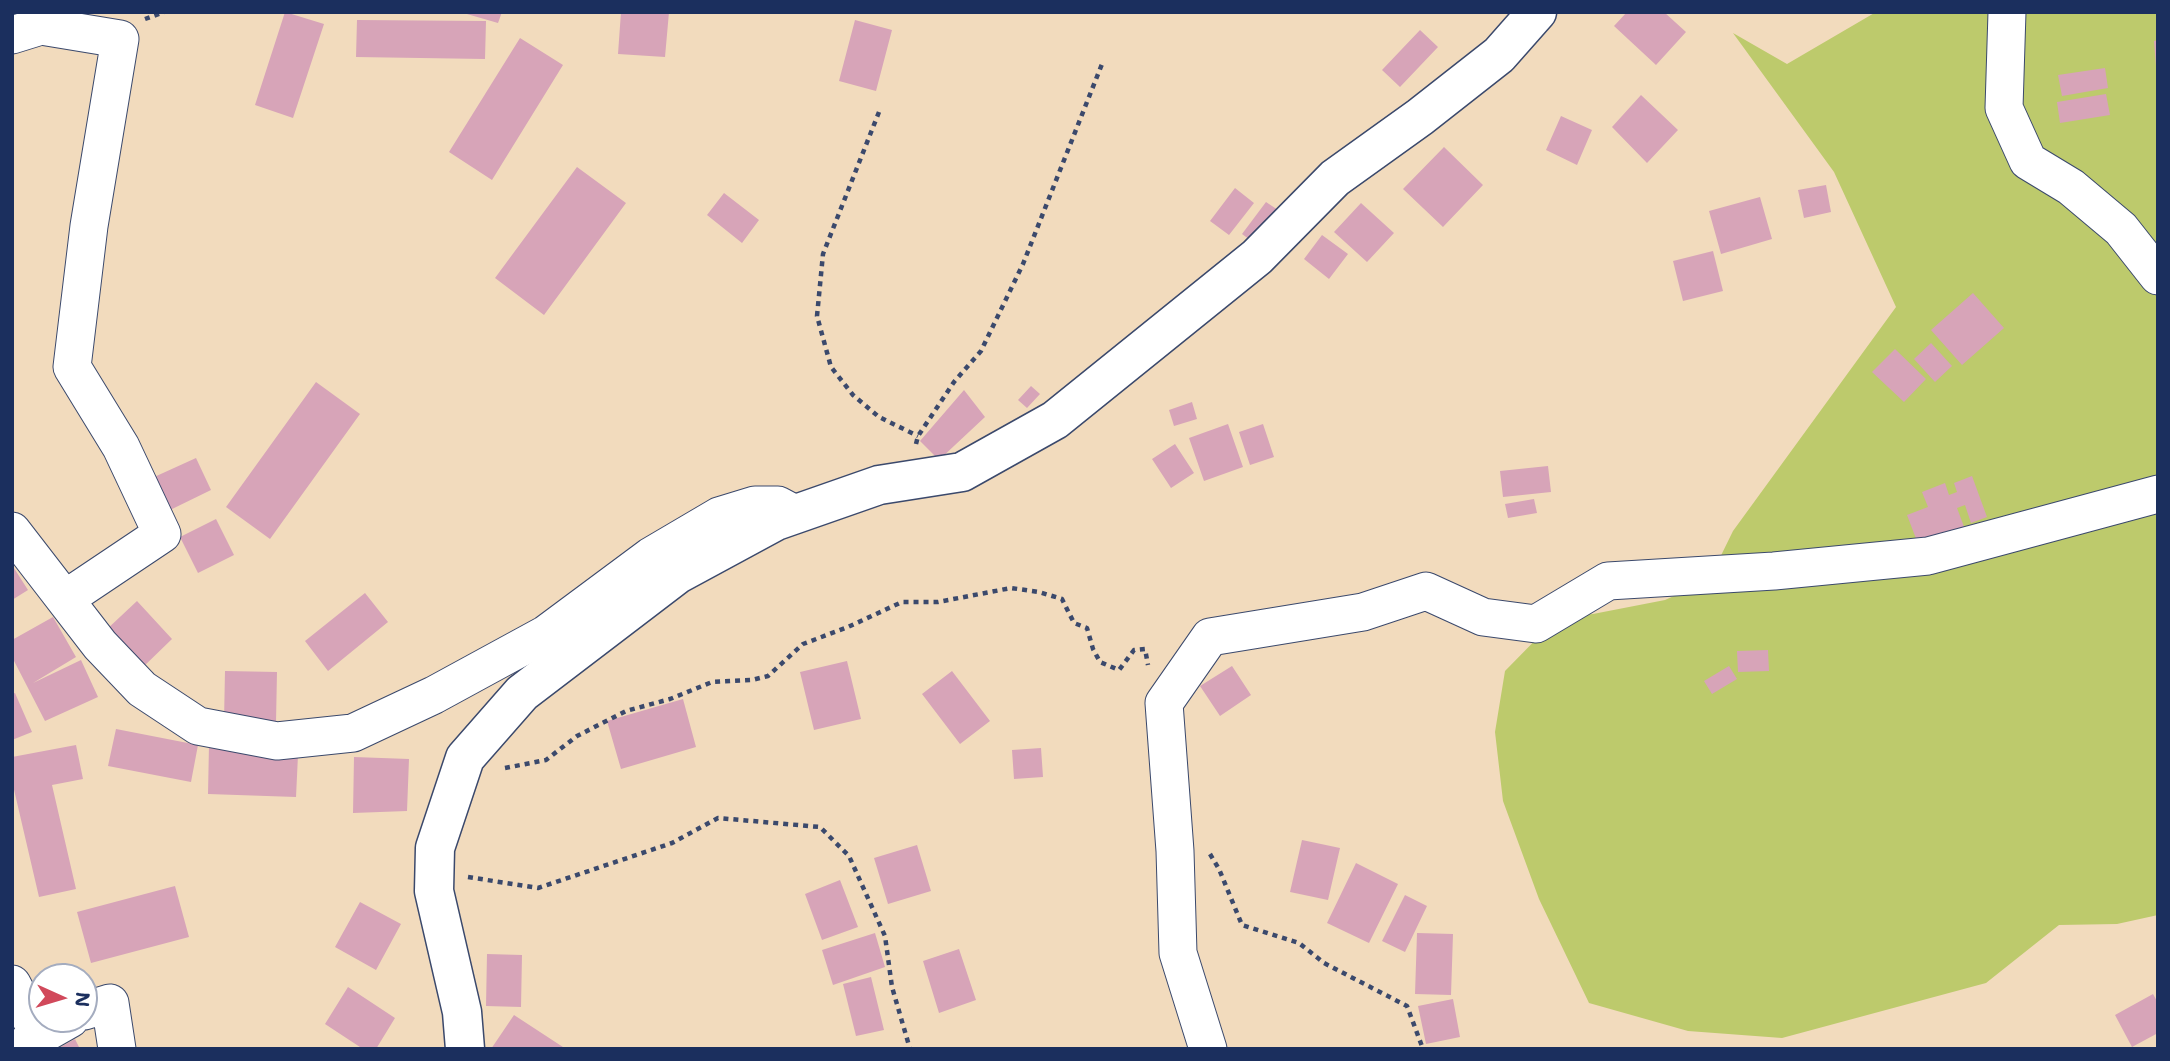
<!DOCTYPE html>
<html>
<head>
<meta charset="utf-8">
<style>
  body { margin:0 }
  #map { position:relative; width:2170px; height:1061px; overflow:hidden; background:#f2dbbd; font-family:"Shantell Sans",sans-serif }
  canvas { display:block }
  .frame { position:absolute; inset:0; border:14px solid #1b2f5e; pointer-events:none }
  .north { position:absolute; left:28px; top:963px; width:70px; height:70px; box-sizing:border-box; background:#fff; border:2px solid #a4acbf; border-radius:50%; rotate:94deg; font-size:19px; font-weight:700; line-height:28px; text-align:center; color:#1b2f5e }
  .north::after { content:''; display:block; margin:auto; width:24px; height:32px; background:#d1495b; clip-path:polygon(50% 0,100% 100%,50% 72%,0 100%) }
</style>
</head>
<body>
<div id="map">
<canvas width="2170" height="1061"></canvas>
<div class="frame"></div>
<div class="north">N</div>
</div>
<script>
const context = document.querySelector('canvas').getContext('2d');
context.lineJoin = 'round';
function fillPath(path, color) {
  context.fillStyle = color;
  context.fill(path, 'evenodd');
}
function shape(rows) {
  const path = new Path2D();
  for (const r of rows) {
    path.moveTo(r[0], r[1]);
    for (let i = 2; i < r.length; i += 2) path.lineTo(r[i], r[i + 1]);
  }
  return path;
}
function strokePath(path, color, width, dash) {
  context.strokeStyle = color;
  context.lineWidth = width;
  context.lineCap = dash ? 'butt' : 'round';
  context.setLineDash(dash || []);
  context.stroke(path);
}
const green = shape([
  [1876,12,2158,12,2158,915,2117,924,2059,925,1986,983,1782,1038,1688,1031,1589,1003,1539,899,1503,801,1495,732,1505,671,1558,617,1593,614,1665,600,1709,580,1733,531,1896,307,1834,172,1733,33,1787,64]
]);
const building = shape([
  [285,12,324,24,293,118,255,105],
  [460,12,502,12,498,23],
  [621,12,669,12,665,57,618,54],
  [1627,12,1664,12,1686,32,1656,65,1614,26],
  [357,20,486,21,485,59,356,57],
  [855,20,892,30,876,91,839,81],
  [1420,30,1438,47,1400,87,1382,70],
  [520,38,563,65,492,180,449,152],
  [2158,40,2158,66,2156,66,2154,41],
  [2105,68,2108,88,2062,96,2058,75],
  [2106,94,2110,115,2060,123,2057,102],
  [1641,95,1678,130,1647,163,1612,127],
  [1561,116,1592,130,1577,165,1546,150],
  [1444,147,1483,185,1443,227,1403,189],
  [577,167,626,203,544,315,495,278],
  [1826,185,1831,212,1804,218,1798,190],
  [1235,188,1254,203,1229,235,1210,221],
  [724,193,759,220,742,243,707,215],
  [1760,197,1772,239,1721,254,1709,211],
  [1266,202,1281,212,1257,245,1242,234],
  [1361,203,1394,233,1367,262,1334,232],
  [1322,235,1348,254,1329,279,1304,259],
  [1713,251,1723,291,1683,301,1673,261],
  [1973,293,2004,328,1962,365,1931,330],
  [1931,343,1952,366,1935,382,1914,359],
  [1895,349,1926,379,1904,402,1872,372],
  [316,382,360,414,270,539,226,507],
  [1031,386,1040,394,1027,408,1018,400],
  [964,390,985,417,939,460,920,441],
  [1192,402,1197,419,1174,426,1169,410],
  [1228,424,1243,467,1204,481,1189,438],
  [1263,424,1274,457,1250,465,1239,432],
  [1175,444,1194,473,1171,488,1152,459],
  [196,458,211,490,168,511,152,478],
  [1548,466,1551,492,1503,497,1500,471],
  [1972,476,1987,517,1971,523,1965,505,1957,508,1966,532,1920,549,1907,515,1928,507,1922,492,1945,483,1949,495,1957,492,1954,483],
  [1534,499,1537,513,1508,518,1505,504],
  [216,519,234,555,198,573,180,537],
  [12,565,28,590,12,600],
  [365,593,388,622,328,671,305,641],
  [137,601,172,639,140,670,105,631],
  [53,617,76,657,33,683,81,660,98,697,45,721,12,657,12,640],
  [1768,650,1769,671,1738,672,1737,651],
  [847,661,861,719,814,730,800,672],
  [1232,666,1251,695,1220,716,1200,686],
  [1729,666,1737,679,1712,694,1704,681],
  [225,671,277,672,276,722,224,721],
  [952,671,990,721,960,744,922,694],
  [15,693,32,732,12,740,12,694],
  [683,699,696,747,621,769,607,721],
  [116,729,198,745,191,782,108,766],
  [76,745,83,779,52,785,76,889,39,897,12,781,12,757],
  [209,745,298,755,296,797,208,794],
  [1041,748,1043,777,1014,779,1012,750],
  [354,757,409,759,407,811,353,813],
  [1302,840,1340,848,1328,900,1290,892],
  [917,845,931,891,888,904,874,858],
  [1356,863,1398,884,1369,943,1327,923],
  [840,880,858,927,822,940,805,894],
  [175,886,189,937,91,963,77,912],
  [1405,895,1427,906,1405,952,1382,941],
  [360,902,401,924,376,970,335,947],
  [875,933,885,967,833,985,822,950],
  [1417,933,1453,934,1451,995,1415,994],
  [959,949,976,1000,939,1013,923,961],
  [487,954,522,955,521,1007,486,1006],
  [871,977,884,1030,856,1036,843,984],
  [348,987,395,1018,376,1049,363,1049,325,1024],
  [2153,994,2158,1003,2158,1033,2132,1047,2115,1015],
  [1453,999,1460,1037,1426,1044,1418,1006],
  [514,1015,566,1049,491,1049],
  [75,1039,80,1049,57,1049]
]);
const path = shape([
  [145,19,164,12],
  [879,112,823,254,817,316,831,367,853,395,879,417,918,436],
  [916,444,918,436,954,382,981,351,1023,264,1102,64],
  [505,768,546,760,577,736,626,711,670,699,712,682,752,680,768,676,803,644,848,627,902,602,938,602,1011,588,1039,592,1062,599,1074,623,1087,628,1093,649,1100,662,1119,670,1134,650,1145,649,1148,665],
  [1210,854,1219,869,1242,925,1299,943,1324,963,1407,1006,1423,1049],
  [468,877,538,888,672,843,718,818,820,827,849,856,885,936,892,987,910,1049]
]);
const minor = shape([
  [2007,12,2004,108,2028,161,2071,187,2121,229,2158,276],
  [12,35,41,26,120,39,89,226,72,367,121,447,162,534,65,599],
  [12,531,100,645,142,689,198,726,277,741,353,733,434,695,546,634,651,556,719,516,755,505,778,505,795,514],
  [12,984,40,1036],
  [84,1011,110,1003,117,1049],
  [17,1049,70,1019],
  [1208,1049,1178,953,1175,851,1164,703,1210,637,1363,612,1426,591,1483,617,1536,624,1608,581,1774,571,1928,556,2158,494]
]);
const tertiary = shape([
  [465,1049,462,1012,434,891,435,848,465,758,522,693,678,574,776,521,879,485,962,472,1055,420,1257,257,1335,178,1420,117,1499,55,1537,12]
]);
fillPath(green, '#bdca6c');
fillPath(building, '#d7a4b8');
strokePath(minor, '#3b496c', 39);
strokePath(tertiary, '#3b496c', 41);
strokePath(path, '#3b496c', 4.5, [5, 5]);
strokePath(minor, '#fff', 37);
strokePath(tertiary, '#fff', 38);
</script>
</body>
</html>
